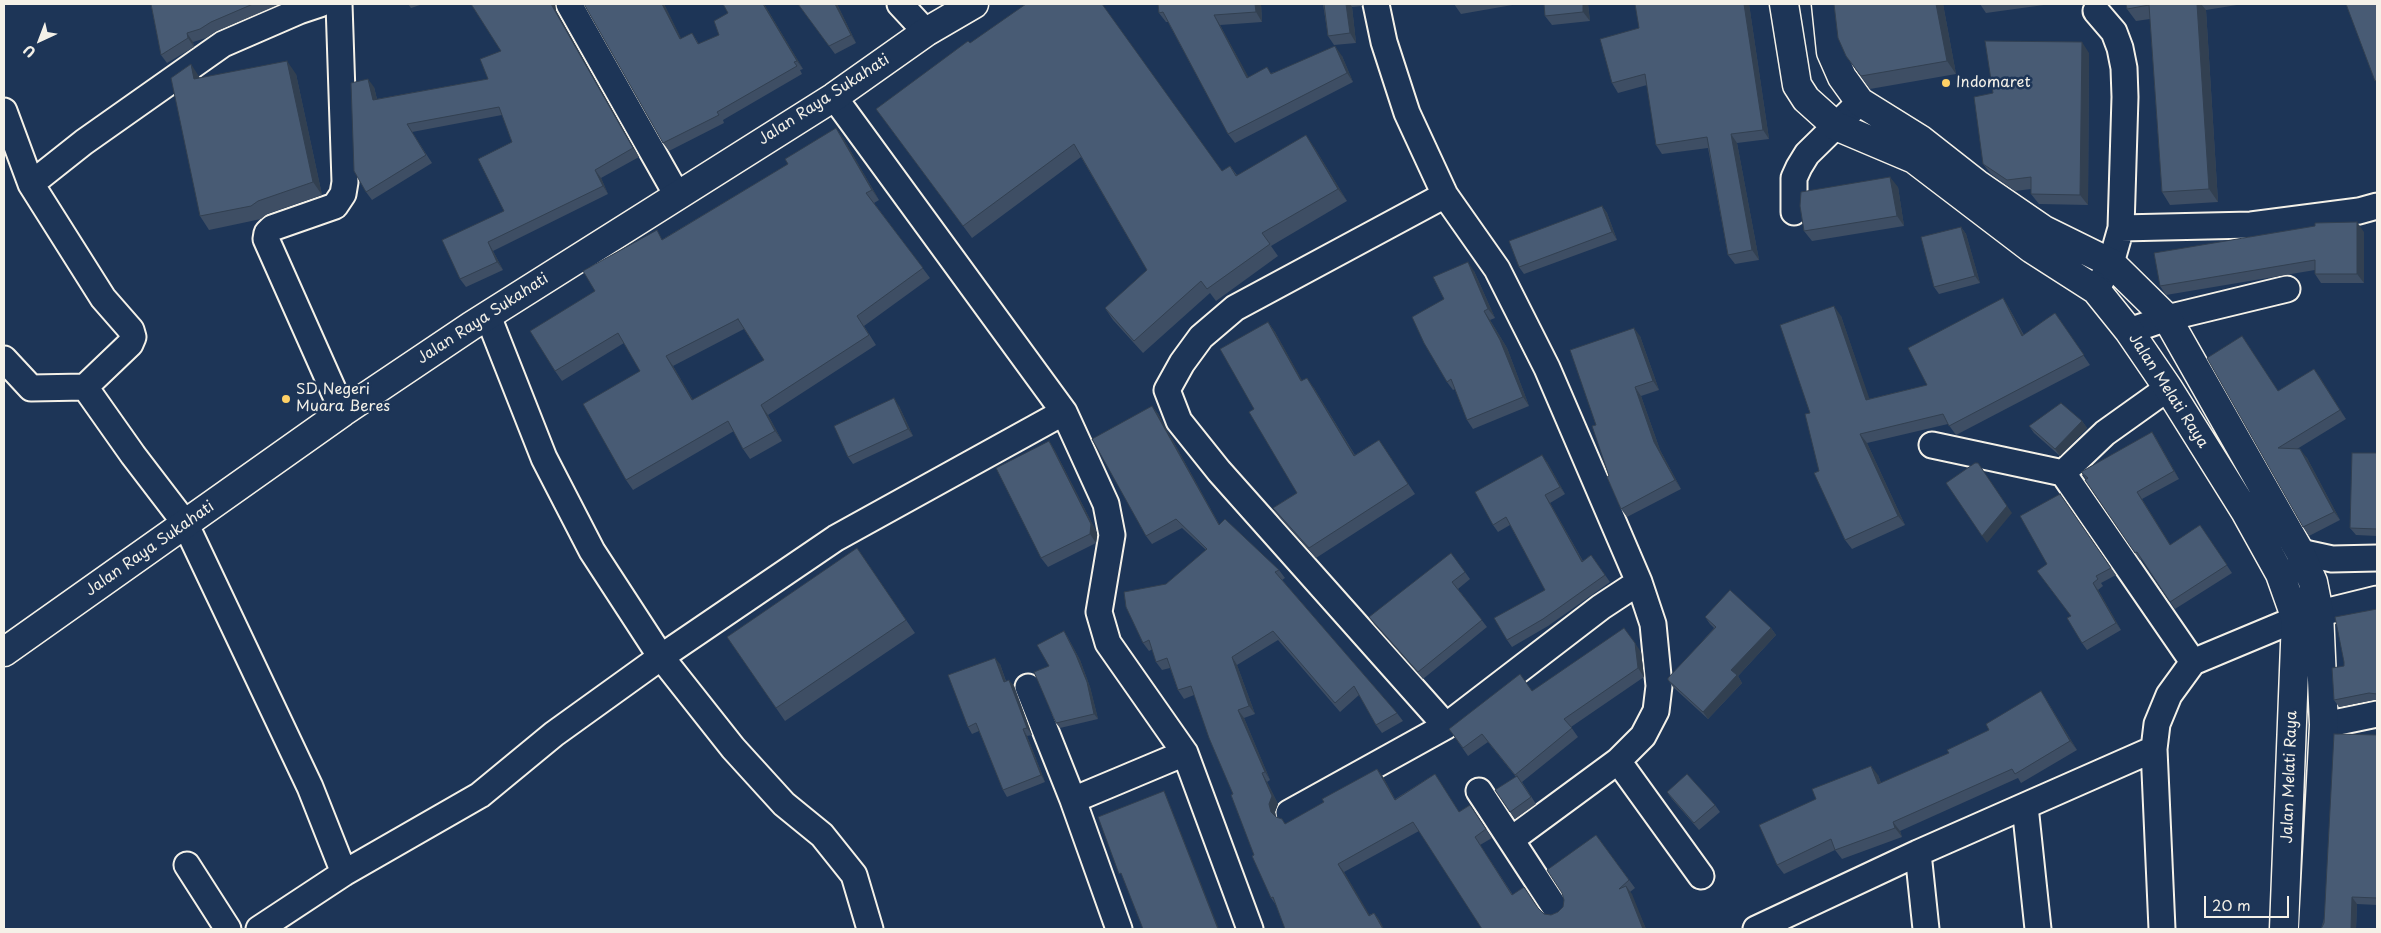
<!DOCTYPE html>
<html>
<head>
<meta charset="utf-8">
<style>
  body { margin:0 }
  #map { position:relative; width:2381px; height:933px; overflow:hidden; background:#1d3557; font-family:"Playpen Sans",sans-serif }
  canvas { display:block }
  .frame { position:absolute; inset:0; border:5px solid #f4f1e8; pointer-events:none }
  .north { position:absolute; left:15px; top:15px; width:50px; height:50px; -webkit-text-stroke:4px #1d3557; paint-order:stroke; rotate:223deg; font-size:14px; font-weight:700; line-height:20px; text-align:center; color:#f4f1e8 }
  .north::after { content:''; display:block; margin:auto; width:18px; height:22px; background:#f4f1e8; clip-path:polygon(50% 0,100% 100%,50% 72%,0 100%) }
  .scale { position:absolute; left:2204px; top:896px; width:85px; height:22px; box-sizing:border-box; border:2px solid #f4f1e8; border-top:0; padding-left:6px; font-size:15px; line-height:18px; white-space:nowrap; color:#f4f1e8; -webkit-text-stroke:4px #1d3557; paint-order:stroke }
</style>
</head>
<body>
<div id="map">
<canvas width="2381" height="933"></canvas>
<div class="frame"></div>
<div class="north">U</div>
<div class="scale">20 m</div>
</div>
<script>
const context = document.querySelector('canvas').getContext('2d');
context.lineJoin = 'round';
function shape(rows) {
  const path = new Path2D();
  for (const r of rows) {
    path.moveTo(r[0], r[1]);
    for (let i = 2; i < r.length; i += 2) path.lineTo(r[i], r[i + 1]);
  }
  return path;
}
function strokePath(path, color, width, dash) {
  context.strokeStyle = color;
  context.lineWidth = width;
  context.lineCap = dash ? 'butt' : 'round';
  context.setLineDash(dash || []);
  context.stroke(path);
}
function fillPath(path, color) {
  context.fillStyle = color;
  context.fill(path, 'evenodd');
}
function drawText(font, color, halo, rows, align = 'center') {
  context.font = font + ' "Playpen Sans",sans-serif';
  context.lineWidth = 5;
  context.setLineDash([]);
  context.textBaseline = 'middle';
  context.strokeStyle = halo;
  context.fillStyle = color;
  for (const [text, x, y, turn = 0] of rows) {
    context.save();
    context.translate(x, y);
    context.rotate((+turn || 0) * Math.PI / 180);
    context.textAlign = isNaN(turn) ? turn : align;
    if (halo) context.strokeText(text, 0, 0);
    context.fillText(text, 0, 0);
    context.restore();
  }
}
const minor = shape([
  [339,4,345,182,343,194,335,206,272,228,267,233,266,239,343,412],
  [569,4,677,195],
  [900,4,926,32],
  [1376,4,1384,42,1407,113,1445,195,1497,269,1547,368,1639,582,1653,624,1659,686,1656,711,1643,736,1618,761,1512,839],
  [834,97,1064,412,1106,504,1112,535,1099,612,1108,643,1185,753,1250,929],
  [4,111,31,184,103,298,131,330,133,337,130,344,85,387],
  [31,184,84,142,223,44,299,11,320,4],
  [1445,195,1235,308,1201,337,1182,363,1167,390,1179,421,1219,471,1446,726],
  [1794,212,1794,178,1799,167,1807,154,1860,102],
  [2121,228,2251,225,2359,211,2377,206],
  [2096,290,2111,263,2121,228,2125,97,2124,68,2120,48,2114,32,2096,11],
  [488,316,544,458,592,551,661,657,733,748,784,804,822,835,854,875,870,929],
  [2129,331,2167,318,2287,289],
  [4,359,31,388,85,387,133,455,185,523,310,787,344,873],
  [1932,445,2063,473,2193,662],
  [2063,473,2105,433,2168,388],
  [2300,552,2332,559,2377,558],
  [1028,687,1073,800,1119,929],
  [2324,725,2377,714],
  [2154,749,2162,929],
  [1618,761,1701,876],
  [1479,791,1556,909],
  [1073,800,1185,753],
  [2025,806,2038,929],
  [1289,813,1446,726,1601,607,1639,582],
  [1918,853,1926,929],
  [187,865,228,929],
  [259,929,344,873,480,795,554,734,661,657,836,538,1064,412],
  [1756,929,1918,853,2154,749,2157,724,2169,695,2193,662,2296,619,2377,599]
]);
const tertiary = shape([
  [1784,4,1797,85,1806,99,1836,126,1914,159,2032,249,2096,290,2129,331,2168,388,2245,511,2280,574,2296,619,2284,929],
  [1826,4,1831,52,1842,77,1860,102,1921,140,1977,184,2044,230,2111,263,2167,318,2300,552,2313,582,2319,612,2324,725,2313,929]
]);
const secondary = shape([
  [4,652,343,412,471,326,834,97,926,32,974,4]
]);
const wall = shape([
  [151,4,280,4,217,31,206,38,193,42,194,47,167,63,161,55],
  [408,4,423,4,411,8],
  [471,4,555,4,556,11,639,157,601,178,608,194,493,251,503,270,466,287,460,279,504,211,512,142,502,115,412,132,432,163,372,200,366,192,374,87,377,99,488,79,501,51],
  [584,4,664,4,681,39,692,33,699,44,719,35,728,13,723,4,764,4,803,69,800,70,802,74,723,120,724,123,669,151,663,143],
  [798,4,837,4,856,43,835,54],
  [1158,4,1264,4,1261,4,1262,22,1220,25,1248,77,1271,73,1342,56,1353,82,1235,143,1228,134,1168,22,1166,22,1159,13],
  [1323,4,1363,4,1362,6,1352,7,1356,43,1334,45,1328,36],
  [1454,4,1518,4,1461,14],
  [1588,4,1590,21,1552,25,1545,16],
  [1749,4,1769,139,1737,143,1759,260,1735,264,1728,255,1708,148,1662,154,1656,145,1647,85,1618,93,1612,83,1639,28],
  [1943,4,1956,74,1870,89,1846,56],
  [1980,4,2051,4,1986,13],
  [2126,4,2243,4,2206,10,2218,202,2170,205,2162,192,2150,19,2136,21,2127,9],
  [970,43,1222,171,1230,166,1237,175,1314,147,1347,201,1271,246,1278,256,1216,301,1210,293,1143,353,1113,320,1105,308,1147,270,1081,157,972,238,876,109],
  [2089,53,2088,205,2039,204,2031,194,2031,189,2015,191,1991,174,1983,164,1993,93],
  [296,74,322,195,267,214,261,219,209,230,200,216,200,78],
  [836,128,843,138,879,200,874,203,930,278,864,326,876,345,768,415,782,441,750,459,743,449,734,431,633,490,626,480,640,371,624,343,562,381,555,371,595,291,663,239,788,164],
  [744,329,764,360,693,400,673,366],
  [1898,187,1904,226,1812,241,1804,231],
  [1602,206,1607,213,1617,240,1524,274,1519,267],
  [1961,227,1966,234,1980,283,1939,294,1934,287],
  [2364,232,2364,283,2321,283,2315,274,2315,270,2166,295,2160,286],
  [1474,271,1495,318,1490,320,1507,348,1529,406,1473,429,1467,420,1455,389,1453,390,1447,382,1444,299],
  [2003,298,2009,308,2024,335,2055,313,2090,365,1956,435,1948,424,1867,443,1905,525,1852,549,1845,540,1819,471,1810,413,1841,316,1869,399,1927,385],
  [1268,322,1275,332,1302,381,1314,388,1355,455,1379,440,1415,494,1316,558,1280,518,1273,508,1297,493,1254,409],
  [1640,336,1659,390,1641,396,1660,450,1681,489,1627,517,1621,509,1609,476,1596,425],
  [2242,336,2278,391,2314,369,2346,419,2297,449,2307,458,2340,520,2309,536,2303,527],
  [899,406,913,436,853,464,848,457],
  [1152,406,1158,414,1219,524,1279,570,1285,578,1282,580,1397,713,1403,721,1382,733,1376,725,1359,695,1340,712,1278,640,1237,665,1255,714,1244,718,1270,780,1267,782,1278,804,1275,812,1276,817,1286,824,1324,802,1377,769,1383,777,1395,799,1435,774,1459,812,1470,805,1492,838,1480,845,1513,895,1539,909,1544,914,1551,915,1558,912,1563,907,1596,835,1635,888,1630,892,1646,929,1482,929,1419,831,1344,872,1369,915,1374,913,1380,921,1276,905,1271,898,1254,855,1233,794,1194,695,1184,699,1178,690,1170,668,1162,670,1156,662,1153,649,1149,651,1143,643,1166,584,1206,550,1182,528,1152,544,1146,536],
  [2082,421,2087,428,2060,456,2034,433,2029,426],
  [2152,432,2157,440,2179,479,2142,499,2170,545,2200,525,2232,573,2175,609,2142,559,2140,560,2085,480,2086,479,2081,472],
  [1049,441,1055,451,1097,533,1096,543,1048,567,1041,558],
  [2377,453,2377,536,2356,535,2350,528],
  [1547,462,1565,494,1550,503,1583,561,1591,555,1610,582,1548,626,1512,647,1507,640,1545,590,1510,525,1498,532,1493,525],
  [2060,494,2116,575,2101,583,2103,586,2098,590,2121,630,2087,650,2082,643,2071,616,2047,564],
  [857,548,915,633,785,721,727,637],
  [1465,572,1470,579,1458,589,1487,627,1423,679,1374,624,1369,617],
  [2377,609,2377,700,2374,700,2339,707,2334,700,2344,666],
  [1705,617,1771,628,1776,635,1738,676,1742,683,1708,719,1673,687,1668,680,1714,628,1710,624],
  [1067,636,1080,660,1090,687,1098,719,1060,728,1056,723,1049,666],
  [1641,652,1644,677,1571,727,1578,737,1522,782,1536,804,1515,819,1495,790,1516,777,1488,742,1468,756,1449,729,1532,691],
  [1000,664,1006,681,1014,686,1032,735,1027,736,1045,782,1007,797,1003,790,979,731,972,734,968,727],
  [2041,691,2047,701,2077,750,2021,783,2018,778,1900,831,1902,837,1842,859,1835,850,1784,874,1777,865,1878,775,1881,783,1949,753,1989,730],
  [2377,735,2377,905,2357,904,2356,929,2321,929],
  [1667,792,1715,805,1720,812,1699,830,1672,799]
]);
const shadedWall = shape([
  [551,4,555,4,556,11,639,157,633,148],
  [662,4,664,4,686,48,680,39],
  [763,4,764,4,803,69,797,61],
  [835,4,837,4,856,43,851,35],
  [1255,4,1261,4,1262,22,1256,12],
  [1346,4,1350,4,1352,7,1356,43,1350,33],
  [1583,4,1588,4,1590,21,1583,12],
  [1744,4,1749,4,1769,139,1763,130],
  [1936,4,1943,4,1956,74,1947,61],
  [2197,4,2201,4,2206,10,2218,202,2209,189],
  [1214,15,1220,25,1254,87,1247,78],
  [187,33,193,42,194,47,188,38],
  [2082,42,2089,53,2088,205,2080,195],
  [1335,46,1342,56,1353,82,1347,73],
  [287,61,296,74,322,195,313,182],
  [191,64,200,78,203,93,194,79],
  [368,79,374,87,379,108,373,100],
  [836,128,843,138,879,200,872,190],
  [1731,134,1737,143,1759,260,1752,250],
  [1306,135,1314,147,1347,201,1338,189],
  [595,170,601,178,608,194,603,186],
  [1890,177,1898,187,1904,226,1897,216],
  [1602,206,1607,213,1617,240,1612,232],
  [2357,222,2364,232,2364,283,2357,274],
  [1961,227,1966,234,1980,283,1975,276],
  [488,242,493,251,503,270,497,262],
  [1468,262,1474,271,1495,318,1488,309],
  [2003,298,2009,308,2029,346,2022,336],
  [1834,306,1841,316,1873,409,1866,400],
  [1484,311,1490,320,1507,348,1529,406,1523,397],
  [1268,322,1275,332,1308,391,1301,381],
  [1634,328,1640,336,1659,390,1653,381],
  [666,356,673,366,699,410,692,400],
  [2314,369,2320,377,2346,419,2340,410],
  [1307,378,1314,388,1361,466,1354,456],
  [1635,387,1641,396,1660,450,1681,489,1675,480,1654,442],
  [894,398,899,406,913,436,908,429],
  [761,405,768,415,782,441,775,431],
  [1152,406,1158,414,1224,533,1219,525],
  [2082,421,2087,428,2060,456,2055,449],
  [2152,432,2157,440,2179,479,2174,471],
  [1860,434,1867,443,1905,525,1898,516],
  [1049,441,1055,451,1097,533,1096,543,1090,534],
  [2300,449,2307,458,2340,520,2334,512],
  [1542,455,1547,462,1565,494,1560,487],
  [1978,463,2012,513,1987,543,1982,536],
  [2137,492,2142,499,2175,552,2170,545],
  [1545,495,1550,503,1587,569,1582,562],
  [2093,583,2098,590,2121,630,2116,623],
  [1771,628,1776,635,1738,676,1742,683,1708,719,1703,712,1731,670],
  [1064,631,1080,660,1090,687,1098,719,1094,714],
  [1635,643,1641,652,1644,677,1638,668],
  [1232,657,1237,665,1255,714,1249,706],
  [995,658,1000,664,1008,688,1004,682],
  [1009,680,1014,686,1032,735,1027,728],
  [2041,691,2047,701,2077,750,2070,741],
  [1238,710,1244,718,1270,780,1265,772],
  [1023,729,1027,736,1045,782,1041,775],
  [1871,766,1878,775,1885,793,1878,784],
  [1377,769,1383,777,1400,808,1395,800],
  [1262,773,1267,782,1278,804,1275,812,1277,820,1271,812],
  [1164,791,1166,795,1219,929,1218,929],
  [1893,822,1900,831,1902,837,1895,828],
  [1338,864,1344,872,1375,924,1369,916],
  [1626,886,1632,894,1646,929,1643,929],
  [2352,897,2357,904,2356,929,2351,929],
  [1374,913,1380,921,1384,929,1383,929]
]);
const building = shape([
  [151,4,253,4,211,22,200,29,187,33,188,38,161,55,151,4],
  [471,4,551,4,633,148,595,170,603,186,488,242,497,262,460,279,442,240,504,211,478,159,512,142,499,107,407,124,426,155,366,192,354,171,351,83,368,79,373,100,488,79,480,59,501,51,471,4],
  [584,4,662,4,680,39,692,33,698,44,719,35,714,21,728,13,723,4,763,4,797,61,794,62,797,66,717,112,719,115,663,143,584,4],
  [798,4,835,4,851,35,829,46,798,4],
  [1026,4,1102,4,1222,171,1230,166,1236,176,1306,135,1338,189,1262,233,1270,244,1207,289,1201,281,1134,341,1105,308,1147,270,1074,144,963,226,876,109,968,41,970,43,1026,4],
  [1158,4,1255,4,1256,12,1214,15,1247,78,1267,67,1271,74,1335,46,1347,73,1228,134,1163,12,1159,13,1158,4],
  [1324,4,1346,4,1350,33,1328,36,1324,4],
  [1544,4,1583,4,1583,12,1545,16,1544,4],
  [1635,4,1744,4,1763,130,1731,134,1752,250,1728,255,1707,137,1656,145,1645,74,1612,83,1600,39,1639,28,1635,4],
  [1834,4,1936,4,1947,61,1861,76,1846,56,1838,38,1834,4],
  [2126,4,2197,4,2209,189,2162,192,2149,5,2127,9,2126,4],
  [2346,4,2377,4,2377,80,2375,81,2346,4],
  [1985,41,2082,42,2080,195,2031,194,2031,177,2007,180,1983,164,1974,97,1993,93,1985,41],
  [287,61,313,182,258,201,251,206,200,216,171,78,191,64,194,79,287,61],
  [836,128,872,190,866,193,923,268,857,316,869,335,761,405,775,431,743,449,728,421,626,480,583,404,640,371,618,333,555,371,530,331,595,291,583,271,657,230,662,240,788,164,785,159,836,128],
  [738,319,764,360,692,400,666,356,738,319],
  [1890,177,1897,216,1804,231,1800,206,1801,192,1890,177],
  [1602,206,1612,232,1519,267,1509,241,1602,206],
  [2357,222,2357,274,2315,274,2315,260,2160,286,2154,253,2315,226,2315,223,2357,222],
  [1961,227,1975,276,1934,287,1921,237,1961,227],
  [1468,262,1488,309,1484,311,1500,340,1523,397,1467,420,1451,379,1447,382,1424,343,1412,317,1444,299,1433,277,1468,262],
  [2003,298,2022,336,2055,313,2084,355,1949,426,1943,414,1860,434,1898,516,1845,540,1814,473,1819,471,1805,414,1810,413,1780,325,1834,306,1866,400,1927,385,1908,348,2003,298],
  [1268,322,1301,381,1307,378,1354,456,1379,440,1408,484,1309,548,1273,508,1297,493,1249,412,1254,409,1220,349,1268,322],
  [1634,328,1653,381,1635,387,1654,442,1675,480,1621,509,1607,477,1609,476,1592,426,1596,425,1570,350,1634,328],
  [2242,336,2278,391,2314,369,2340,410,2278,448,2300,449,2334,512,2303,527,2207,358,2242,336],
  [894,398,908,429,848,457,834,426,894,398],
  [2061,403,2082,421,2055,449,2029,426,2061,403],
  [1152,406,1219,525,1225,519,1279,570,1275,572,1397,713,1376,725,1354,686,1335,703,1273,631,1232,657,1249,706,1238,710,1265,772,1262,773,1272,796,1269,804,1271,812,1276,817,1282,819,1285,824,1324,802,1322,799,1377,769,1395,800,1435,774,1459,812,1470,805,1486,829,1475,837,1512,895,1524,887,1538,908,1544,914,1551,915,1558,912,1563,907,1564,900,1562,893,1547,870,1596,835,1629,880,1619,889,1626,886,1643,929,1482,929,1413,822,1338,864,1369,916,1374,913,1383,929,1285,929,1273,897,1271,898,1252,856,1254,855,1231,795,1233,794,1209,738,1191,686,1178,690,1167,658,1156,662,1149,640,1143,643,1126,607,1124,592,1166,584,1207,549,1176,519,1146,536,1092,439,1152,406],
  [2152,432,2174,471,2137,492,2170,545,2200,525,2227,565,2170,602,2137,552,2135,553,2085,480,2088,478,2081,472,2152,432],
  [1049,441,1091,524,1090,534,1041,558,996,468,1049,441],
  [2352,453,2377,453,2377,529,2350,528,2352,453],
  [1542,455,1560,487,1545,495,1582,562,1591,555,1605,575,1543,619,1507,640,1494,618,1545,590,1506,517,1493,525,1475,492,1542,455],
  [1975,463,1978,463,2007,506,1982,536,1946,483,1975,463],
  [2060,494,2111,568,2096,576,2098,579,2093,583,2116,623,2082,643,2067,618,2071,616,2037,571,2047,564,2020,516,2060,494],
  [857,548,906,620,776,708,727,637,857,548],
  [1451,553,1465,572,1452,582,1482,620,1418,672,1369,617,1451,553],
  [1730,590,1771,628,1731,670,1737,675,1703,712,1668,680,1668,678,1716,627,1705,617,1730,590],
  [2377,609,2377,694,2369,693,2334,700,2332,668,2344,666,2344,662,2335,617,2377,609],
  [1624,628,1635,643,1638,668,1564,719,1572,728,1515,775,1482,734,1463,748,1449,729,1520,674,1532,691,1624,628],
  [1064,631,1076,655,1087,682,1094,714,1056,723,1034,672,1049,666,1037,645,1064,631],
  [995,658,1004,682,1009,680,1027,728,1023,729,1041,775,1003,790,976,723,968,727,948,675,995,658],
  [2041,691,2070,741,2015,774,2012,769,1893,822,1895,828,1835,850,1831,839,1777,865,1759,825,1816,799,1812,789,1871,766,1878,784,1949,753,1947,750,1989,730,1986,724,2041,691],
  [2334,734,2377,735,2377,898,2352,897,2351,929,2321,929,2324,923,2334,734],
  [1687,774,1715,805,1694,823,1667,792,1687,774],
  [1517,776,1531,797,1510,812,1495,790,1517,776],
  [1164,791,1218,929,1143,929,1121,873,1119,874,1098,817,1164,791]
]);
const markers = [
  [1946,83,5,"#ffd166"],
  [286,399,5,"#ffd166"]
];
const poiNames = [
  ["Indomaret",1956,83],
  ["SD Negeri",296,390],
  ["Muara Beres",296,407]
];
const streetNames = [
  ["Jalan Raya Sukahati",824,100,-33],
  ["Jalan Raya Sukahati",483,319,-33],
  ["Jalan Melati Raya",2168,391,57],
  ["Jalan Raya Sukahati",150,549,-35],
  ["Jalan Melati Raya",2290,777,-88]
];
strokePath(minor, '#f4f1e8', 29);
strokePath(tertiary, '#f4f1e8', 31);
strokePath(secondary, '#f4f1e8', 31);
strokePath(minor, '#1d3557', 25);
strokePath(tertiary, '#1d3557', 28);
strokePath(secondary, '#1d3557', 28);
fillPath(wall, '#3e4e64');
fillPath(shadedWall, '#324051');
fillPath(building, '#485b74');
strokePath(building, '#324051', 1);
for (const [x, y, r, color] of markers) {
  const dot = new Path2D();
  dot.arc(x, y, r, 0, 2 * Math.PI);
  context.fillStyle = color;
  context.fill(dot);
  strokePath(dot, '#1d3557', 2);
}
drawText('15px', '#f4f1e8', '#1d3557', poiNames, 'left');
drawText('15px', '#f4f1e8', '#1d3557', streetNames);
</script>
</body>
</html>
